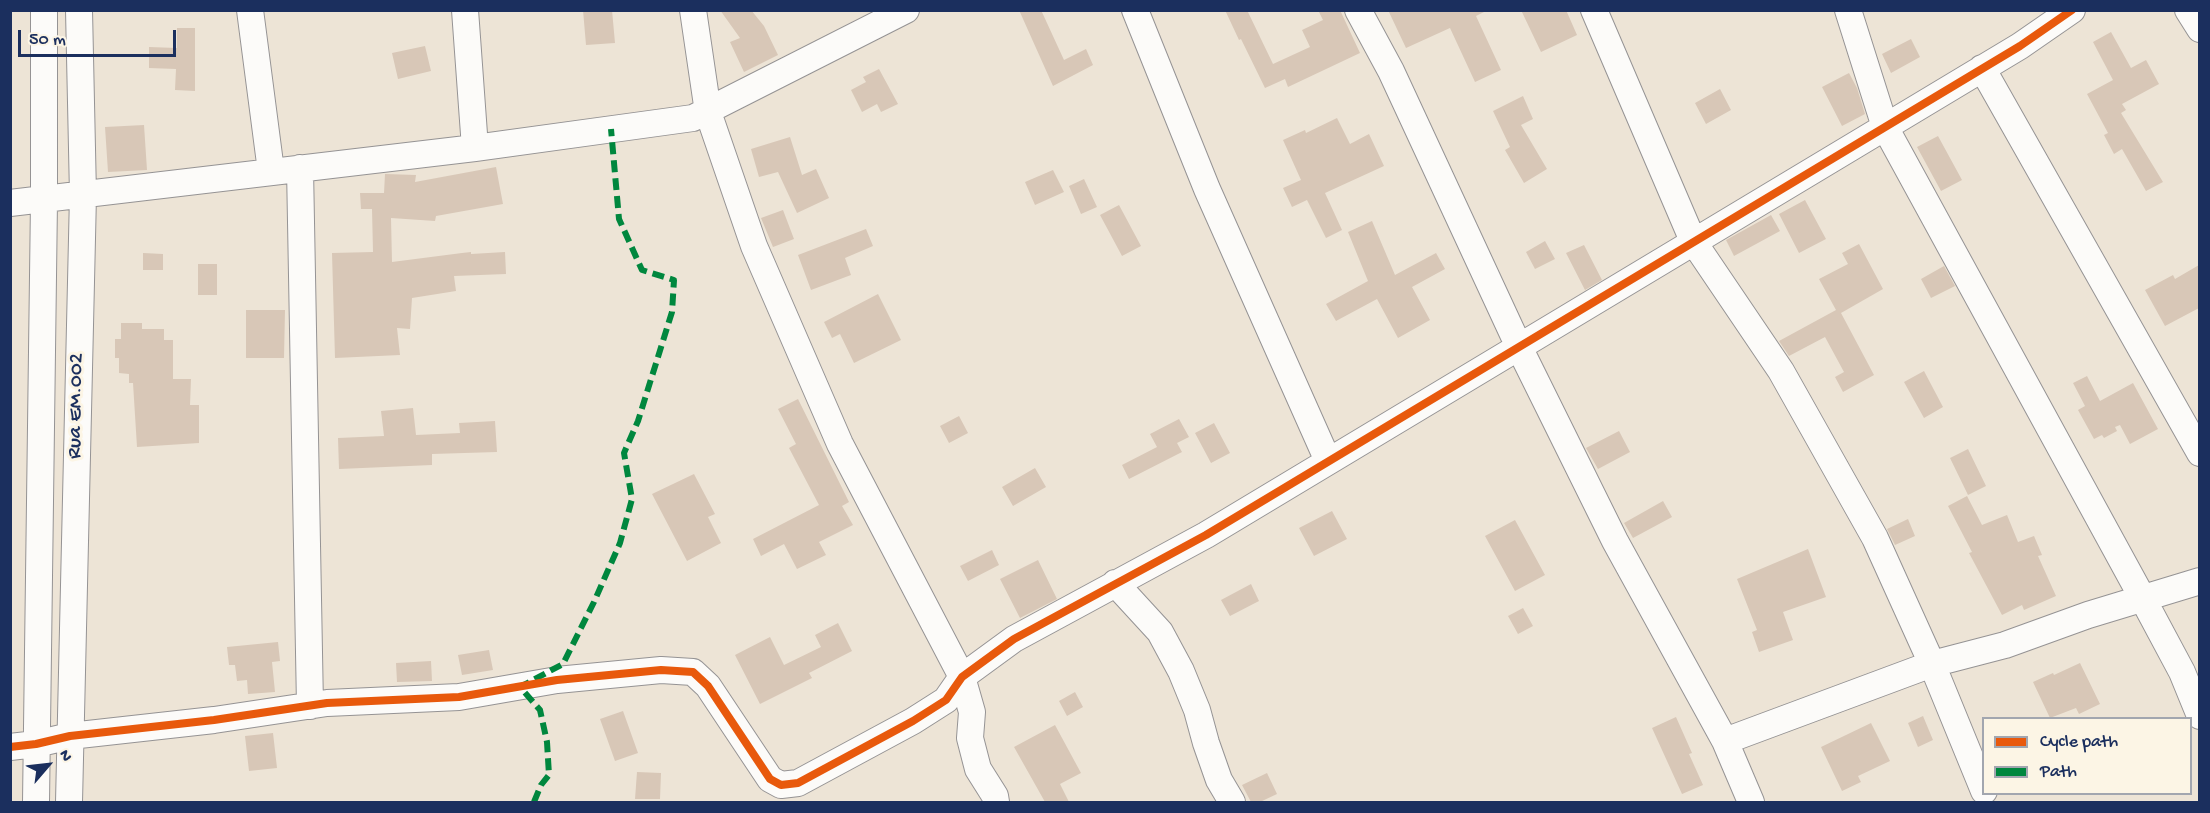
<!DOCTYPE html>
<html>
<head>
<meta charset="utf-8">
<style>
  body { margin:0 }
  #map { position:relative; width:2210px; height:813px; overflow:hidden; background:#ede4d6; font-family:"Gochi Hand",sans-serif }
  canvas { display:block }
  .frame { position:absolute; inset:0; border:12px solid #1b2f5e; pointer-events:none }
  .legend { position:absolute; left:1982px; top:717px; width:210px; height:78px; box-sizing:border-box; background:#fcf5e5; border:2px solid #a2a6af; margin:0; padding:8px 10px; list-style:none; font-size:18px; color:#1b2f5e }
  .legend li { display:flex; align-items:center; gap:12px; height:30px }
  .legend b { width:30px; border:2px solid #a2a6af }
  .north { position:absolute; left:18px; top:735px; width:60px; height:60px; -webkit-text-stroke:4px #fcf5e5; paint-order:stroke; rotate:62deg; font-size:16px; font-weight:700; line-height:24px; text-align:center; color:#1b2f5e }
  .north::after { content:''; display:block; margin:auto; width:21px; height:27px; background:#1b2f5e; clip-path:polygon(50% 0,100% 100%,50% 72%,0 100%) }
  .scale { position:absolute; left:18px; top:30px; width:158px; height:27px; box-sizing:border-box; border:3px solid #1b2f5e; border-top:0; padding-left:8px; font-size:18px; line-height:21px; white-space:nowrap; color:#1b2f5e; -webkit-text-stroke:4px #fcf5e5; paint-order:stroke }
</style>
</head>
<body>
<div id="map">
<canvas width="2210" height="813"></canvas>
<div class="frame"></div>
<ul class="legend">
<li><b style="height:8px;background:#e8590c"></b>Cycle path</li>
<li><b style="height:8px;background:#00873e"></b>Path</li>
</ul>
<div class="north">N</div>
<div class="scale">50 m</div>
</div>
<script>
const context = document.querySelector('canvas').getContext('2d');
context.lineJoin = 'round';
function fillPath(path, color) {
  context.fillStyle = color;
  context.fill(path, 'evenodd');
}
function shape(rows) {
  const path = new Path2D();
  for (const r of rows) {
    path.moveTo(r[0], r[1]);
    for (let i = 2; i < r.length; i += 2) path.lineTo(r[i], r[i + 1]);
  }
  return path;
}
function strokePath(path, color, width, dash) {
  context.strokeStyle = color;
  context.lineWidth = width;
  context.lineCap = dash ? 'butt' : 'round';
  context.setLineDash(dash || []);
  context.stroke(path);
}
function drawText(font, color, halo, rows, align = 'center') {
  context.font = font + ' "Gochi Hand",sans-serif';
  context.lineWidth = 6;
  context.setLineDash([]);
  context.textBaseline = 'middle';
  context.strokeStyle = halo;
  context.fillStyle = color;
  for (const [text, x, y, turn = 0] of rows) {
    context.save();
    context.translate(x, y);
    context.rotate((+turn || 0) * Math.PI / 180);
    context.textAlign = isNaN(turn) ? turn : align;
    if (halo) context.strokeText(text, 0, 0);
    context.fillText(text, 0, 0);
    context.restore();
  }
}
const building = shape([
  [583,10,612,10,615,43,586,45],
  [720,10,751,10,764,26,778,55,744,72,730,42,740,38],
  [1019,10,1041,10,1064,60,1086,49,1093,65,1053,86],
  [1225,10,1247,10,1273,64,1310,47,1302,30,1323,20,1318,10,1340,10,1360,53,1288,87,1285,79,1265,88,1241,39,1239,40],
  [1388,10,1488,10,1476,16,1501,70,1475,82,1450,28,1406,48],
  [1521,10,1566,10,1577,35,1541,52],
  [177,28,195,28,195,91,175,90,176,69,149,68,149,47,177,48],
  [2111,32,2131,68,2146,60,2159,84,2122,104,2126,110,2121,113,2163,182,2146,191,2122,149,2114,154,2104,135,2108,133,2087,94,2113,80,2093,42],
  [1911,39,1920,57,1891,73,1882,54],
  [425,46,431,71,398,79,392,53],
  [879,69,898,104,881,112,877,104,862,112,851,90,866,82,863,77],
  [1849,73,1857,88,1865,114,1842,126,1822,87],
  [1720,89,1731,110,1706,124,1695,103],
  [1523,96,1533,119,1521,125,1547,169,1524,183,1505,150,1510,147,1493,111],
  [1337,118,1350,144,1369,134,1384,166,1325,193,1342,230,1326,238,1307,200,1292,207,1283,188,1301,180,1283,140,1305,130,1306,133],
  [144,125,147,170,108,172,105,127],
  [1938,136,1962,180,1941,191,1917,147],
  [790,137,802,175,816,169,829,198,797,213,778,172,759,177,751,149],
  [496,167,503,204,436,216,435,221,391,218,392,262,462,253,471,252,471,254,505,252,506,274,454,276,456,291,412,298,410,329,397,328,400,355,335,358,332,253,373,252,372,209,361,209,360,193,384,193,385,174,416,175,415,182],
  [1053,170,1064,192,1035,205,1025,182],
  [1084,179,1097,207,1081,214,1069,186],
  [1805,200,1826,239,1799,253,1779,214],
  [1119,205,1141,246,1122,256,1100,215],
  [783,210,794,239,773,247,761,218],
  [1771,215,1780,231,1734,256,1726,240],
  [1372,221,1395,275,1436,253,1445,269,1412,287,1430,320,1398,338,1377,299,1336,321,1326,304,1368,281,1348,232],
  [866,229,873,246,845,258,851,275,811,290,798,255],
  [1545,241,1555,259,1535,269,1526,252],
  [1859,244,1883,289,1841,313,1874,375,1843,392,1835,377,1844,372,1825,337,1789,356,1779,341,1836,310,1819,279,1848,264,1842,253],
  [1584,245,1602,280,1585,290,1566,253],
  [143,253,163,254,163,270,143,270],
  [198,264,217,264,217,295,198,295],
  [2199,265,2199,308,2165,326,2145,290,2173,275,2175,279],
  [1944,266,1955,286,1931,298,1921,279],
  [878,294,901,340,854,363,840,334,832,338,824,322],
  [246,310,285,310,284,358,246,358],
  [121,323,142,323,142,329,164,329,164,340,173,340,173,379,191,379,190,405,199,405,199,443,137,447,133,383,129,383,129,374,119,373,119,358,115,358,115,339,121,339],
  [1924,371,1943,407,1924,418,1904,382],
  [2087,376,2100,401,2133,383,2158,429,2130,444,2120,425,2115,427,2117,431,2104,438,2102,435,2094,439,2078,410,2085,406,2073,383],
  [798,399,849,502,842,506,853,525,819,542,826,555,797,569,784,544,761,556,753,539,819,505,789,448,796,444,778,409],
  [413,408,416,435,460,433,459,423,495,421,497,452,432,454,432,465,339,469,338,438,384,436,381,411],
  [959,416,968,433,949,443,940,426],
  [1179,419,1189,437,1177,443,1182,452,1129,479,1122,465,1157,447,1150,434],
  [1214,423,1230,453,1211,463,1195,433],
  [1619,431,1630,452,1598,469,1586,448],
  [1968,449,1986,486,1968,495,1950,458],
  [1035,468,1046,487,1013,506,1002,487],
  [694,474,715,514,708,517,721,543,687,561,652,494],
  [1967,496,1982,525,2007,515,2018,542,2034,536,2042,555,2038,556,2056,596,2024,610,2022,605,2002,615,1969,553,1972,552,1948,506],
  [1663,501,1672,517,1633,538,1624,523],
  [1332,511,1347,539,1314,556,1299,528],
  [1908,519,1915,536,1895,545,1887,529],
  [1515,520,1545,575,1515,591,1485,536],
  [1808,549,1826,597,1783,612,1793,640,1759,652,1752,632,1757,630,1737,579],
  [992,550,999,565,968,581,960,566],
  [1038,560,1057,599,1020,618,1000,579],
  [1251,584,1259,601,1230,616,1221,600],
  [1523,608,1533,626,1518,634,1508,616],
  [838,623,852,651,809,673,812,678,760,704,735,655,770,637,784,665,821,647,815,635],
  [278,642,280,661,272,662,275,692,248,694,247,680,237,681,235,665,229,665,227,647],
  [489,650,493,670,462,675,458,655],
  [431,661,432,681,397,682,396,663],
  [2080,663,2100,704,2079,714,2076,708,2050,718,2033,682,2053,673,2054,675],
  [1075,692,1083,707,1067,716,1059,701],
  [623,711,638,753,615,761,600,719],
  [1923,716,1933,740,1918,747,1908,723],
  [1676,717,1692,753,1689,754,1703,785,1682,794,1652,728],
  [1871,723,1890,761,1858,776,1861,782,1842,791,1821,747],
  [1055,725,1081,773,1060,784,1069,802,1045,802,1014,747],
  [273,733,277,768,249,771,245,736],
  [637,772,661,773,660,799,635,799],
  [1267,773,1277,794,1260,802,1251,802,1242,785]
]);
const minor = shape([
  [250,10,271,171],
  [465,10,475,148],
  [693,10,708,112,754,246,840,444,962,677,972,712,970,738,978,769,995,796,996,802],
  [1135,10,1207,189,1328,461],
  [1358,10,1391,71,1519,347,1615,541,1725,741,1751,802],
  [1594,10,1693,241,1781,371,1875,538,1932,664,1984,791],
  [1848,10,1885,127,2143,599,2182,672,2200,716],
  [2188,10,2200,29],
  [1982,68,2200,453],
  [300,168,310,706],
  [10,203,475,148,693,118,906,10],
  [1115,583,1160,632,1181,671,1197,710,1206,743,1219,780,1232,802],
  [1725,741,1932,664,2005,645,2088,615,2200,581],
  [10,747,36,744,70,736,214,720,327,703,459,697,557,680,661,670,693,672,708,686,770,779,781,785,798,783,913,721,946,700,962,677,1014,639,1206,535,2020,46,2072,10],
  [36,802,44,201,44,10],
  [69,802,83,195,79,10]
]);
const quiet = shape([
  [534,802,541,785,549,775,547,742,540,710,520,687,563,664,594,602,620,543,632,499,624,453,638,421,672,312,674,280,642,270,619,219,611,129]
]);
const cycleway = shape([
  [10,747,36,744,70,736,214,720,327,703,459,697,557,680,661,670,693,672,708,686,770,779,781,785,798,783,913,721,946,700,962,677,1014,639,1206,535,2020,46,2072,10]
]);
const streetNames = [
  ["Rua EM.002",77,406,-89]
];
fillPath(building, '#d8c7b7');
strokePath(minor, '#959394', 28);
strokePath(minor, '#fcfbf9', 26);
strokePath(quiet, '#00873e', 6, [12, 6]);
strokePath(cycleway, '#e8590c', 8);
drawText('21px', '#1b2f5e', '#fcf5e5', streetNames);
</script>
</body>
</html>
